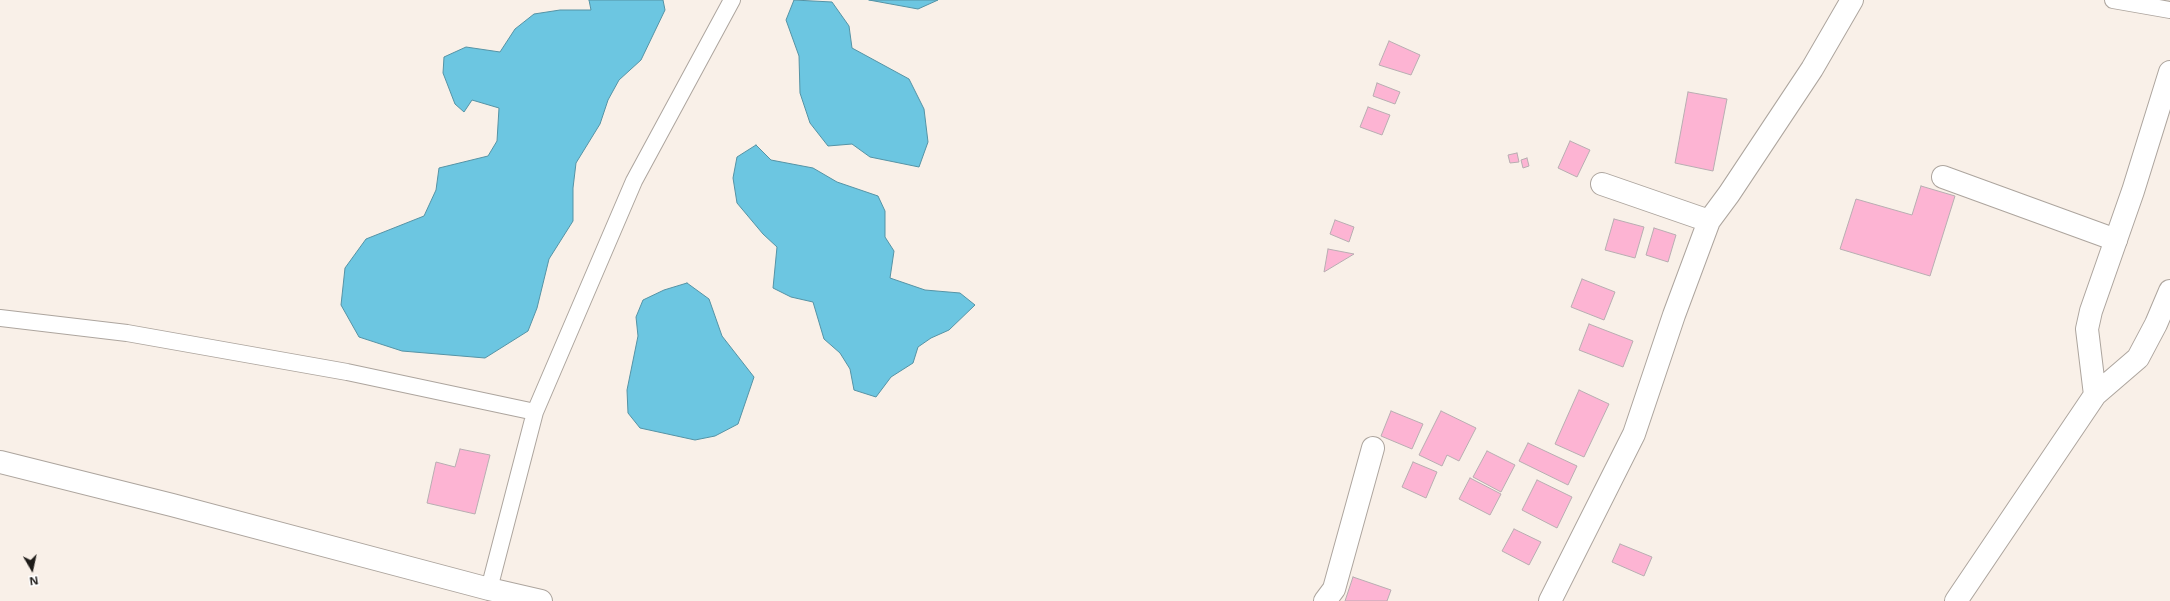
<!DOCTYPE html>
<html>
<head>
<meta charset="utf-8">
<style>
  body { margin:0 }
  #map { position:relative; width:2170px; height:601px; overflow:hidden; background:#f9f0e8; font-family:"Open Sans",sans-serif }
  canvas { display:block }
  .north { position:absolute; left:12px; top:549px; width:40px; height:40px; -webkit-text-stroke:3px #fff; paint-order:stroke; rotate:171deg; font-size:11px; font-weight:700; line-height:16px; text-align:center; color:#1e1b18 }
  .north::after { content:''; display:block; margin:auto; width:14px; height:18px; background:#1e1b18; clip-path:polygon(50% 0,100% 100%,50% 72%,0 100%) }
</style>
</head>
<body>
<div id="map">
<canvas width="2170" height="601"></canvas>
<div class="north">N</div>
</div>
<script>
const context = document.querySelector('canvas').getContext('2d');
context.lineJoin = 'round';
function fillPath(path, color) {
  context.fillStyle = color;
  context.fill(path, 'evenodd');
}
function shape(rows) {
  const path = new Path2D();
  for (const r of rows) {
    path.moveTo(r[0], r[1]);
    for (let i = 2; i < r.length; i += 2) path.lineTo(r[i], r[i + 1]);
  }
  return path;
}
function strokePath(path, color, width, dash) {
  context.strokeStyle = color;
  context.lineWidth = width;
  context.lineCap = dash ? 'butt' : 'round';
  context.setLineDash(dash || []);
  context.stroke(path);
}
const water = shape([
  [589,0,663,0,665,10,641,60,619,80,608,100,600,124,576,163,573,188,573,221,549,259,537,308,528,331,485,358,402,351,359,337,341,305,345,268,366,239,424,216,436,190,439,168,488,156,497,141,499,108,472,100,464,112,455,104,443,73,444,57,466,47,500,52,515,29,534,14,560,10,591,10,589,0],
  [794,0,832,2,849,26,852,48,909,79,924,109,928,142,919,167,870,157,852,144,828,146,810,123,800,93,799,56,786,20,794,0],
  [869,0,938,0,918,9,869,0],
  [756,145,771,160,813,168,837,182,878,196,885,211,885,237,894,251,890,278,925,290,960,293,975,305,949,330,931,338,918,347,913,363,891,377,876,397,854,390,850,369,840,353,824,339,813,302,791,297,773,288,777,247,763,234,737,203,733,178,737,157,756,145],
  [687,283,709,299,722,336,754,377,738,424,715,436,695,440,640,428,628,413,627,390,638,336,636,317,643,300,664,290,687,283]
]);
const building = shape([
  [1389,41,1420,55,1411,75,1379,65,1389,41],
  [1377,83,1400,92,1395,104,1373,96,1377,83],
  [1688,92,1727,99,1713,171,1675,163,1688,92],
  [1368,107,1390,115,1382,135,1360,127,1368,107],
  [1570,141,1590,150,1577,177,1558,168,1570,141],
  [1517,153,1519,162,1510,163,1508,155,1517,153],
  [1527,158,1529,166,1523,168,1521,160,1527,158],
  [1921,186,1955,196,1930,276,1840,249,1856,199,1912,215,1921,186],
  [1614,219,1644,227,1635,258,1605,250,1614,219],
  [1335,220,1354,227,1349,242,1330,234,1335,220],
  [1654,228,1676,235,1668,262,1646,255,1654,228],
  [1328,249,1354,254,1324,272,1328,249],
  [1582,279,1615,292,1604,320,1571,307,1582,279],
  [1589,324,1633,341,1623,367,1579,350,1589,324],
  [1579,390,1609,404,1584,457,1555,444,1579,390],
  [1391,411,1423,424,1412,449,1381,436,1391,411],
  [1441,411,1476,428,1459,461,1447,455,1442,466,1419,455,1441,411],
  [1528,443,1577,466,1568,485,1519,461,1528,443],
  [460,449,490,455,475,514,427,503,436,462,455,467,460,449],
  [1487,451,1515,465,1501,492,1473,477,1487,451],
  [1413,462,1437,472,1426,498,1402,487,1413,462],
  [1470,478,1501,494,1490,515,1459,499,1470,478],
  [1537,480,1572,497,1557,528,1522,510,1537,480],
  [1514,529,1541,542,1529,565,1502,551,1514,529],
  [1620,544,1652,557,1644,576,1612,562,1620,544],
  [1353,577,1391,590,1387,601,1345,601,1353,577]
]);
const service = shape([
  [2113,0,2170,10],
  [0,318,127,333,347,372,535,412],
  [489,589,535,412,634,181,732,0]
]);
const minor = shape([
  [1943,177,2116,240],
  [1602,184,1709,221],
  [0,462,172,505,489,589,541,601],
  [1325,601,1334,589,1373,448],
  [1550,601,1634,434,1674,315,1709,221,1729,194,1812,69,1852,0]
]);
const secondary = shape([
  [2095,395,2087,329,2091,311,2133,191,2170,72],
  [1956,601,2095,395,2138,358,2156,324,2170,291]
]);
fillPath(water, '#6cc6e1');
strokePath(water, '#5593a5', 1);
fillPath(building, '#fdb4d3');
strokePath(building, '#b8adb1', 1);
strokePath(service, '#ada59e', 18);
strokePath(minor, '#ada59e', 24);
strokePath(secondary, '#ada59e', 24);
strokePath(service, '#fff', 16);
strokePath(minor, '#fff', 22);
strokePath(secondary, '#fff', 22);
</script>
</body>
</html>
